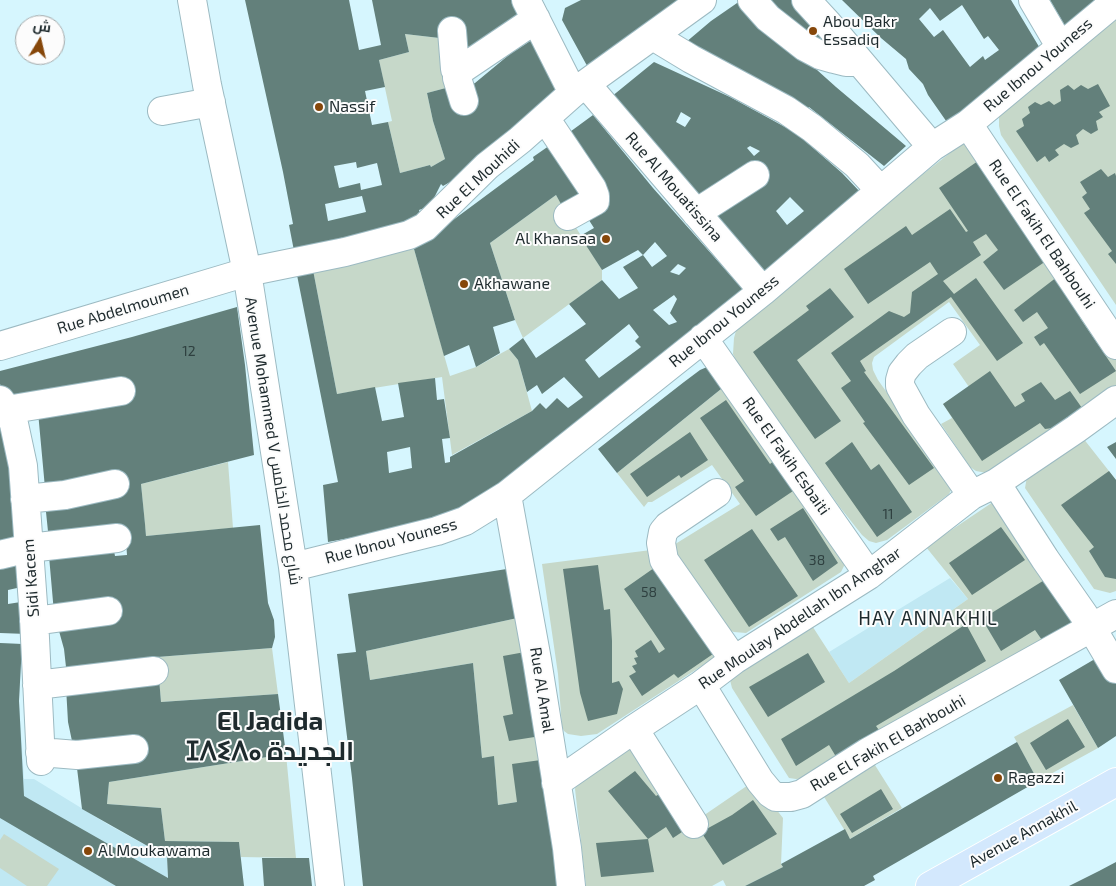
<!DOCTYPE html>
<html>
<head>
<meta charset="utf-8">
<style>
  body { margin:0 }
  #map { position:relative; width:1116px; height:886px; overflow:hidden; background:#d6f6fe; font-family:"Exo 2",Cairo,sans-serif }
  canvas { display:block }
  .north { position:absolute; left:15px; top:15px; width:50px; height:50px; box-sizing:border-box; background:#fcfcfc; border:1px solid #a3a8a9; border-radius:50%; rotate:9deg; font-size:14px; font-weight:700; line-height:20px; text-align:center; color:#1e2a2d }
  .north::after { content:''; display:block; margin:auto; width:18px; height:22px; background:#86470a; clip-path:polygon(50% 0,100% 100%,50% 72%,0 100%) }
</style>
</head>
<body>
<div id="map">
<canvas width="1116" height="886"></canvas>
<div class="north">ش</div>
</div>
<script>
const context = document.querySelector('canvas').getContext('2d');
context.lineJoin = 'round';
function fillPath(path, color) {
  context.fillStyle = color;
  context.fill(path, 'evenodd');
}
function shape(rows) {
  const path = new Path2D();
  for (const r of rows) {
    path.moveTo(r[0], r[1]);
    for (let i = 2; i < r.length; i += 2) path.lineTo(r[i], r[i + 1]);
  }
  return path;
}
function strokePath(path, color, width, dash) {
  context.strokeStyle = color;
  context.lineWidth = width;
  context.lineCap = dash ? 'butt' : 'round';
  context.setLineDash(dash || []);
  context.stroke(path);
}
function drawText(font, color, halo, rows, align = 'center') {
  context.font = font + ' "Exo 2",Cairo,"Noto Sans Tifinagh",sans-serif';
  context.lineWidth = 4;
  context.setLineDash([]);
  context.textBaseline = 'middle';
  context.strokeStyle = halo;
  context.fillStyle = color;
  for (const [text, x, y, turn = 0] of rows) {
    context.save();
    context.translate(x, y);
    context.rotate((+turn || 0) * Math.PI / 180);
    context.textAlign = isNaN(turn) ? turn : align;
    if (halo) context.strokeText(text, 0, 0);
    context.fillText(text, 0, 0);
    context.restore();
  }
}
const built = shape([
  [950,578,968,599,849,683,829,652],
  [0,643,22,644,19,701,24,779,34,779,109,825,167,857,168,886,0,886]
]);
const green = shape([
  [1116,13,1116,305,1001,135,999,126,999,114],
  [405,34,448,39,457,85,427,93,433,121,445,159,431,167,430,165,400,173,388,122,392,121,379,60,409,52],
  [969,138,1116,355,1116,391,992,474,976,471,970,467,941,424,952,418,943,404,969,387,953,364,980,345,949,302,874,357,872,363,873,370,878,380,949,480,951,490,949,494,906,526,887,540,876,543,869,541,862,535,839,506,737,362,733,354,734,338,737,327,838,241],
  [556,195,602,270,602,280,523,338,515,320,490,243],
  [414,249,450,376,476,367,509,349,518,360,532,411,452,455,442,377,337,394,313,270],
  [726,385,845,564,841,572,746,633,734,632,728,630,672,546,740,504,712,465,652,502,648,502,644,507,617,473],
  [1083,438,1116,480,1116,591,1110,593,1094,589,1025,488,1028,471],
  [228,462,233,528,146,536,141,484],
  [996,500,1076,624,806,778,796,779,789,778,732,688,729,676,809,621,849,683,968,599,926,547],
  [651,550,717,656,597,734,581,736,568,734,564,731,562,727,558,674,542,564],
  [522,617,548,759,517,802,498,805,494,757,482,758,473,663,370,680,366,651],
  [272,648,278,694,161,702,157,657],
  [1073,705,1098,748,1038,781,1014,737],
  [630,745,700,818,754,781,783,818,781,864,783,867,745,886,726,886,723,880,712,886,586,886,575,789,576,785],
  [286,754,296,858,241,857,239,842,165,841,161,808,107,804,109,782],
  [873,762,902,808,850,839,821,792],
  [4,834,59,869,47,886,27,886,0,868,0,840]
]);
const building = shape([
  [245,0,349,0,359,50,381,45,372,0,520,0,530,19,462,66,448,39,405,34,409,52,379,60,385,87,365,91,372,125,388,122,400,173,430,165,431,167,445,159,433,121,427,93,457,85,464,87,475,83,510,54,538,36,567,93,480,165,443,186,441,184,430,206,419,210,421,216,412,228,295,256,289,225,293,224,283,172],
  [356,162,357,168,377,163,382,185,361,190,360,183,339,188,334,166],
  [362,196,366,212,328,221,325,204],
  [581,0,695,0,591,73,562,20,565,8],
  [763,0,803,0,834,36,823,52],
  [842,0,1011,0,1041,50,951,128,928,95,923,84,909,69,906,59,881,38],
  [962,5,984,39,988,36,999,50,985,60,983,56,970,67,943,30,934,37,919,19,930,8,940,21],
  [1050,0,1108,0,1068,31],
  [740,1,836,87,906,146,884,166,809,107,805,112,685,43,711,21],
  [654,62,730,97,796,133,842,173,862,194,767,278,611,97],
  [681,112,691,118,685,127,676,122],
  [750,146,760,151,754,156,747,148],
  [790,197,804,211,787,225,776,211],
  [1098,84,1110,106,1099,112,1103,117,1096,121,1098,130,1091,134,1083,129,1076,135,1079,144,1071,148,1064,144,1055,150,1059,155,1049,162,1045,156,1037,162,1016,131,1024,126,1022,119,1030,113,1028,107,1035,102,1041,105,1049,101,1054,105,1061,101,1060,90,1068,85,1074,90,1081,85,1088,89],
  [593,115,653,188,747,294,545,454,446,520,328,542,323,485,338,482,297,275,313,270,337,394,375,387,382,421,404,417,398,383,435,378,437,400,444,399,450,438,442,439,445,463,450,462,450,457,532,411,540,403,546,409,557,398,568,408,583,397,564,377,542,394,537,385,527,392,518,360,509,349,523,338,536,358,586,324,569,304,602,280,619,299,638,288,623,267,643,255,652,267,667,256,655,242,643,255,638,250,602,270,580,236,594,228,585,214,605,203,563,137],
  [678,264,686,268,679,275,670,272],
  [674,295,677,299,670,313,677,322,669,325,653,310],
  [629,324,639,337,635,341,641,347,599,378,585,360],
  [410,447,412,468,389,473,387,452],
  [556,141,592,197,566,213,556,195,490,243,515,320,493,327,500,353,476,367,469,345,444,356,414,249,534,160,533,157],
  [978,161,1046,261,1004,290,983,262,998,250,986,234,973,242,981,255,943,281,954,294,976,278,1023,343,997,361,951,297,860,361,866,371,864,372,934,468,909,485,863,423,865,422,841,388,851,381,831,353,889,311,904,317,910,313,912,292,938,274,930,262,868,304,844,269,906,226,912,235,950,209,966,232,968,231,939,188],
  [1101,169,1108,177,1115,173,1116,176,1116,264,1108,254,1112,251,1084,213,1090,209,1082,197,1087,193,1080,182],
  [1057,277,1085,316,1080,318,1116,371,1080,394,1044,343,1040,346,1034,337,1048,328,1037,312,1023,322,1014,310],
  [830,288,854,317,797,360,841,421,815,439,753,352,809,310,806,306],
  [237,307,245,365,254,455,141,484,145,524,146,536,260,525,268,603,274,620,275,637,272,648,157,657,158,666,67,676,64,649,54,613,49,556,113,546,115,556,127,555,125,527,111,528,49,541,46,512,77,501,45,488,37,401,13,394,2,388,0,384,0,371,132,337],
  [707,367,726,385,617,473,598,449,684,382,700,370],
  [990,371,1015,407,1025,401,1021,394,1041,382,1055,400,1070,391,1082,408,1053,428,1045,429,1040,423,982,461,943,404],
  [726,400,770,464,775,460,796,489,756,516,735,487,744,481,700,418],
  [0,419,24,544,0,550],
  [690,432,708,460,681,478,679,475,647,497,630,474],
  [852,442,871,470,879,464,912,512,877,537,825,463],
  [1116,442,1116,459,1107,447],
  [1109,471,1116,480,1116,579,1105,577,1089,551,1094,547,1061,505],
  [803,508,838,563,813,581,785,537,778,541,770,529],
  [1001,527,1025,560,972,595,949,563],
  [752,529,798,596,749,627,704,560],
  [22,557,26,586,8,590,8,604,27,601,27,634,0,633,0,564],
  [598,565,604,610,610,609,612,641,612,683,619,681,623,689,617,714,588,721,580,693,563,569],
  [513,568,522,617,366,651,370,680,473,663,482,758,494,756,498,805,517,802,512,764,548,759,564,886,363,886,352,778,337,654,356,652,348,594],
  [654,568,713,654,678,678,674,674,642,696,629,676,636,672,632,666,637,664,634,658,638,657,635,651,651,640,659,653,665,649,624,589],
  [1046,579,1076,624,1044,643,1035,630,1001,651,982,619],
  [966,624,986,661,876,726,881,733,838,760,829,745,796,766,781,739,894,671],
  [0,643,22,644,19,701,24,796,168,878,167,857,82,809,76,760,68,722,66,687,159,678,161,702,278,694,286,754,109,782,107,804,161,808,165,841,239,842,244,886,116,886,0,818],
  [525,652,541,736,509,741,503,716,513,714,503,656],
  [808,653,825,682,768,717,749,687],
  [1100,656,1116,683,1116,736,1098,748,1059,680],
  [1068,719,1085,747,1046,770,1030,743],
  [1017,742,1038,781,873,876,875,880,864,886,745,886,783,867,781,864,845,829,850,839],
  [635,771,656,796,663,792,688,828,673,838,666,827,648,839,608,791],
  [881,789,893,809,852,833,840,814],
  [753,800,777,834,723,865,701,832,732,815],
  [648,839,654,872,601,877,596,843],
  [262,858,309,858,312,886,264,886],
  [1116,862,1116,886,1069,886,1099,871]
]);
const minor = shape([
  [192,0,207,85,247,272,293,567,330,886],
  [526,0,573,93],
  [752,0,768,18,805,47,820,55,834,59,846,62,860,62],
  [806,0,828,24,932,147],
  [1033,0,1060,46],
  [452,31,455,69,459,71,536,19],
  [653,36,691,59,786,110,812,128,857,165,880,190],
  [457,71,457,78,464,101],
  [586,84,763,291],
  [162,111,211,102],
  [545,118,592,188,595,196,595,201,568,216],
  [968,124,1116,345],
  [696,213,755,175],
  [952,332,917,356,909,364,902,373,900,380,900,386,916,415,972,495],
  [703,338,869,575],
  [0,346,247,272,345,252,409,235,425,227,487,166,520,140,573,93,702,0],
  [0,400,10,414,14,424,23,466,34,618,41,761],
  [7,410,121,391],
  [996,483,1045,559,1084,615,1116,669],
  [717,493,668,526,663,532,661,543,664,560,734,660],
  [507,495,537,660,567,848,571,886],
  [25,499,65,495,115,484],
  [0,555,29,548,117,538],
  [293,567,437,531,465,521,507,495,763,291,932,147,968,124,1116,1],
  [34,621,108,611],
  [37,685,154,671],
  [701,685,760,781,770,793,776,797,791,797,802,794,868,752,1116,614],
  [634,729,694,824],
  [40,752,77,755,134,749],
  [556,783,634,729,701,685,734,660,869,575,972,495,996,483,1076,429,1116,400]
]);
const major = shape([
  [930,886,1116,782]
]);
const markers = [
  [813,31,5,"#86470a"],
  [319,107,5,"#86470a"],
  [606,239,5,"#86470a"],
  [464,284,5,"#86470a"],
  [998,778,5,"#86470a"],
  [88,851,5,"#86470a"]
];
const numberNames = [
  ["12",189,351],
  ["11",888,514],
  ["38",817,560],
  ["58",649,592]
];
const poiNames = [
  ["Abou Bakr",823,22],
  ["Essadiq",823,40],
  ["Nassif",329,107],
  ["Al Khansaa",596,239,"right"],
  ["Akhawane",474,284],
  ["Ragazzi",1008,778],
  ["Al Moukawama",98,851]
];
const streetNames = [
  ["Rue Ibnou Youness",1038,65,-40],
  ["Rue El Mouhidi",478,179,-43],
  ["Rue Al Mouatissina",674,187,49],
  ["Rue El Fakih El Bahbouhi",1042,234,56],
  ["Rue Abdelmoumen",123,309,-17],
  ["Rue Ibnou Youness",724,321,-39],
  ["Avenue Mohammed V شارع محمد الخامس",273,441,81],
  ["Rue El Fakih Esbaiti",786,456,55],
  ["Rue Ibnou Youness",391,541,-15],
  ["Sidi Kacem",31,578,-94],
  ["Rue Moulay Abdellah Ibn Amghar",800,618,-34],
  ["Rue Al Amal",542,690,81],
  ["Rue El Fakih El Bahbouhi",888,743,-30],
  ["Avenue Annakhil",1023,834,-29]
];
const quarterNames = [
  ["HAY ANNAKHIL",928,619]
];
const townNames = [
  ["El Jadida",270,721],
  ["ⵊⴷⵉⴷⴰ الجديدة",270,751]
];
fillPath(built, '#c0e8f3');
fillPath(green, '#c6d8c9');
fillPath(building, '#63807b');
strokePath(minor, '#9cbac2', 30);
strokePath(major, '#fff', 30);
strokePath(minor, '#fff', 28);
strokePath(major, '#d3e8fd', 28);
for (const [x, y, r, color] of markers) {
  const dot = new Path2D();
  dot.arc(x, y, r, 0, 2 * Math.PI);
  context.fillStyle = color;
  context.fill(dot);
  strokePath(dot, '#fcfcfc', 2);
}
drawText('14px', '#2f4040', null, numberNames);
drawText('16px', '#1e2a2d', '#fcfcfc', poiNames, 'left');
drawText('16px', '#1e2a2d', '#fcfcfc', streetNames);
context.letterSpacing = '1px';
drawText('19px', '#1e2a2d', '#fcfcfc', quarterNames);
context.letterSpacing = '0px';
drawText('bold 26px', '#1e2a2d', '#fcfcfc', townNames);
</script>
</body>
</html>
